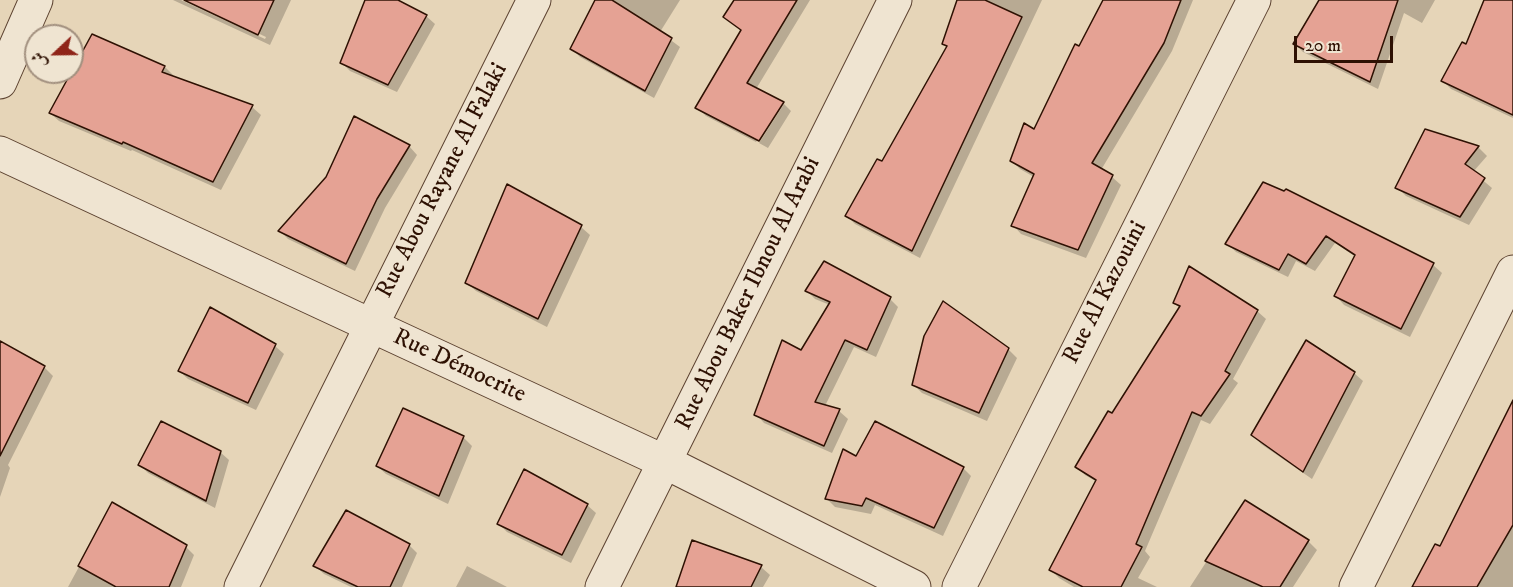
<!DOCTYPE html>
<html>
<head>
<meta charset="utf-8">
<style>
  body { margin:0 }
  #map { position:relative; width:1513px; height:587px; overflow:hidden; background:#e6d5b8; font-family:"IM FELL DW Pica",Amiri,serif }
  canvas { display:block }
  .north { position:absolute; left:24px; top:24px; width:60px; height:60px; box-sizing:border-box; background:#efe4d1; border:2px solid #a2907f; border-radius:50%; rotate:248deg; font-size:16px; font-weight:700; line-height:24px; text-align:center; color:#2e1103 }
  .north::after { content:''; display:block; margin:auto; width:21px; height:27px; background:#8f2418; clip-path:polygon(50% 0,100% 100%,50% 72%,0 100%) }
  .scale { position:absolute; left:1294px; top:36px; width:99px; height:27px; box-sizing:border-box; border:3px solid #2e1103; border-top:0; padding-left:8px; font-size:18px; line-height:21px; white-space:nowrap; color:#2e1103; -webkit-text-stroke:4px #efe4d1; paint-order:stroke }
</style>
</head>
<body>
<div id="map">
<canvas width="1513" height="587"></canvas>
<div class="north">ش</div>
<div class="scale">20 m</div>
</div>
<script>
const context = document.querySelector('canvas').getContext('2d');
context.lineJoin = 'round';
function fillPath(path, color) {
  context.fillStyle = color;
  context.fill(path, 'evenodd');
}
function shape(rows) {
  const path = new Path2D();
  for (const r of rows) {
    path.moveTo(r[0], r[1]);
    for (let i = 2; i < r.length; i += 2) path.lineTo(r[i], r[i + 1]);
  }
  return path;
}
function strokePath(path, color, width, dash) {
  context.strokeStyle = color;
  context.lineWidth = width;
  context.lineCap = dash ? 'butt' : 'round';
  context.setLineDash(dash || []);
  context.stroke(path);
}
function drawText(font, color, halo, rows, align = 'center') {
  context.font = font + ' "IM FELL DW Pica",serif';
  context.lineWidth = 4.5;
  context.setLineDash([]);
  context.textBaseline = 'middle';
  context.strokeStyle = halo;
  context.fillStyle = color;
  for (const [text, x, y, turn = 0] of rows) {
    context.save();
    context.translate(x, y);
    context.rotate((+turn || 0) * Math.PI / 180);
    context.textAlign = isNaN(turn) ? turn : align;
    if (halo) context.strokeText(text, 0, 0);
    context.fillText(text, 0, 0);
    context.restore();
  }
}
const shadow = shape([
  [173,0,181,0,265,39,266,37,188,0,291,0,270,45],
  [366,0,394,0,426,16,435,24,397,92,350,71,342,63],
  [597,0,680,0,660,32,680,47,654,98,580,57,572,49],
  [736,0,810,0,756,89,784,104,781,104,756,142,706,116,697,107,742,32,725,17],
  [958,0,1042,0,920,258,855,224,847,216,882,163,948,47,943,43],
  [1105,0,1193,0,1172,51,1101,170,1112,177,1121,185,1086,258,1021,234,1013,225,1034,177,1020,169,1012,161,1035,131],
  [1327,0,1435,0,1422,23,1404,13,1378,89,1303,52,1295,44],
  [1485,0,1513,0,1513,118,1451,89,1443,81,1466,46],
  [93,36,165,67,173,75,172,78,252,107,261,115,221,190,132,150,131,151,59,121,50,113],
  [784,104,791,111,768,148,759,143],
  [1426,131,1479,148,1487,156,1473,172,1492,188,1469,225,1406,196,1397,187],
  [409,146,417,155,385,208,355,271,288,239,280,231],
  [1264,184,1433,265,1442,273,1410,337,1344,305,1336,296,1356,257,1335,243,1315,271,1296,261,1288,277,1236,252,1227,243],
  [508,186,581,227,590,235,547,327,476,291,467,283],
  [807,291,890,299,898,307,876,357,854,347,825,406,839,411,848,419,832,453,764,423,756,414,802,352,830,305,815,299],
  [944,303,1008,349,1017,358,987,421,922,393,913,384],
  [1174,303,1257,311,1266,319,1233,379,1238,383,1210,424,1201,420,1145,551,1150,557,1138,578,1157,587,1074,587,1059,578,1051,570,1097,482,1085,475,1077,467,1181,309],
  [210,309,275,346,284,354,256,410,188,379,179,371],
  [0,343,44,367,53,376,8,465,10,468,0,497],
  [1354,373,1363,381,1312,479,1261,444,1253,435],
  [1513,400,1513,587,1414,587,1440,548],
  [463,437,472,446,448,504,386,474,377,466],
  [220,452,229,460,215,508,148,473,140,465],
  [856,458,963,468,971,476,943,536,875,505,871,514,835,507,827,499],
  [1245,502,1308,541,1317,550,1293,587,1190,587],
  [113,504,186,547,194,555,181,587,68,587],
  [587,505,596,513,571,563,507,532,499,524],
  [692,542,761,567,770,575,763,587,678,587],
  [409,545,417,553,402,587,351,587,324,574,315,566],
  [467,566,507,587,456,587]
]);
const building = shape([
  [184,0,274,0,258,35,184,0],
  [365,0,398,0,427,15,388,85,340,63,365,0],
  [595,0,612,0,672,38,645,91,570,49,595,0],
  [734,0,797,0,747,83,784,102,759,141,695,108,741,30,723,17,734,0],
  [957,0,985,0,1022,17,912,251,845,216,877,159,882,161,947,46,942,44,957,0],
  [1103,0,1181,0,1164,43,1092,163,1113,175,1078,250,1011,226,1034,174,1010,161,1024,123,1034,129,1075,44,1079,46,1103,0],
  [1319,0,1398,0,1370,82,1293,44,1319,0],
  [1484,0,1513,0,1513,115,1441,81,1462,42,1466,44,1484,0],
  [92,34,165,66,162,72,253,105,213,182,123,142,122,144,49,113,92,34],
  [354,116,410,145,377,199,346,264,278,231,326,177,354,116],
  [1425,129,1479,146,1465,164,1485,178,1460,217,1395,188,1425,129],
  [1263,182,1284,191,1286,189,1434,263,1401,329,1334,296,1355,255,1326,236,1306,264,1288,254,1279,270,1225,244,1263,182],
  [507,184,582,225,538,319,465,283,507,184],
  [824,261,891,297,867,350,845,340,815,402,840,409,824,446,754,415,782,340,801,350,830,302,805,291,824,261],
  [1189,266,1258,310,1225,371,1230,374,1201,416,1192,412,1136,544,1142,547,1121,587,1083,587,1049,570,1096,480,1075,467,1108,411,1112,413,1180,306,1173,303,1189,266],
  [943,301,1009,348,979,413,912,385,924,336,943,301],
  [210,307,276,344,248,403,178,371,210,307],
  [1306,340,1355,372,1303,472,1251,435,1306,340],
  [0,341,45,366,0,456,0,341],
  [1513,400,1513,525,1477,587,1412,587,1435,544,1440,546,1513,400],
  [403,408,464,436,439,496,376,466,403,408],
  [161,421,221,451,206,501,138,465,161,421],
  [875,421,964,467,934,528,866,498,862,506,825,499,843,449,856,456,875,421],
  [524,469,588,504,562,555,497,524,524,469],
  [1245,500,1309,540,1280,587,1263,587,1205,561,1245,500],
  [112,502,187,545,169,587,116,587,78,566,112,502],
  [346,510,410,544,390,587,358,587,313,566,346,510],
  [692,540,762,565,751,587,676,587,692,540]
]);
const street = shape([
  [0,82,36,0],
  [0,153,665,462,914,587],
  [241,587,534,0],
  [602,587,895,0],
  [959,587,1254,0],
  [1356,587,1513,272]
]);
const streetNames = [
  ["Rue Abou Rayane Al Falaki",443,181,-63],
  ["Rue Al Kazouini",1106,293,-63],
  ["Rue Abou Baker Ibnou Al Arabi",749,294,-64],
  ["Rue Démocrite",459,367,25]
];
fillPath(shadow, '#0003');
fillPath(building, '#e5a294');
strokePath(building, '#2e1103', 1.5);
strokePath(street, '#5c4230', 35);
strokePath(street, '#efe4d1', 33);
drawText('24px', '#2e1103', '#efe4d1', streetNames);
</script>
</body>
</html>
